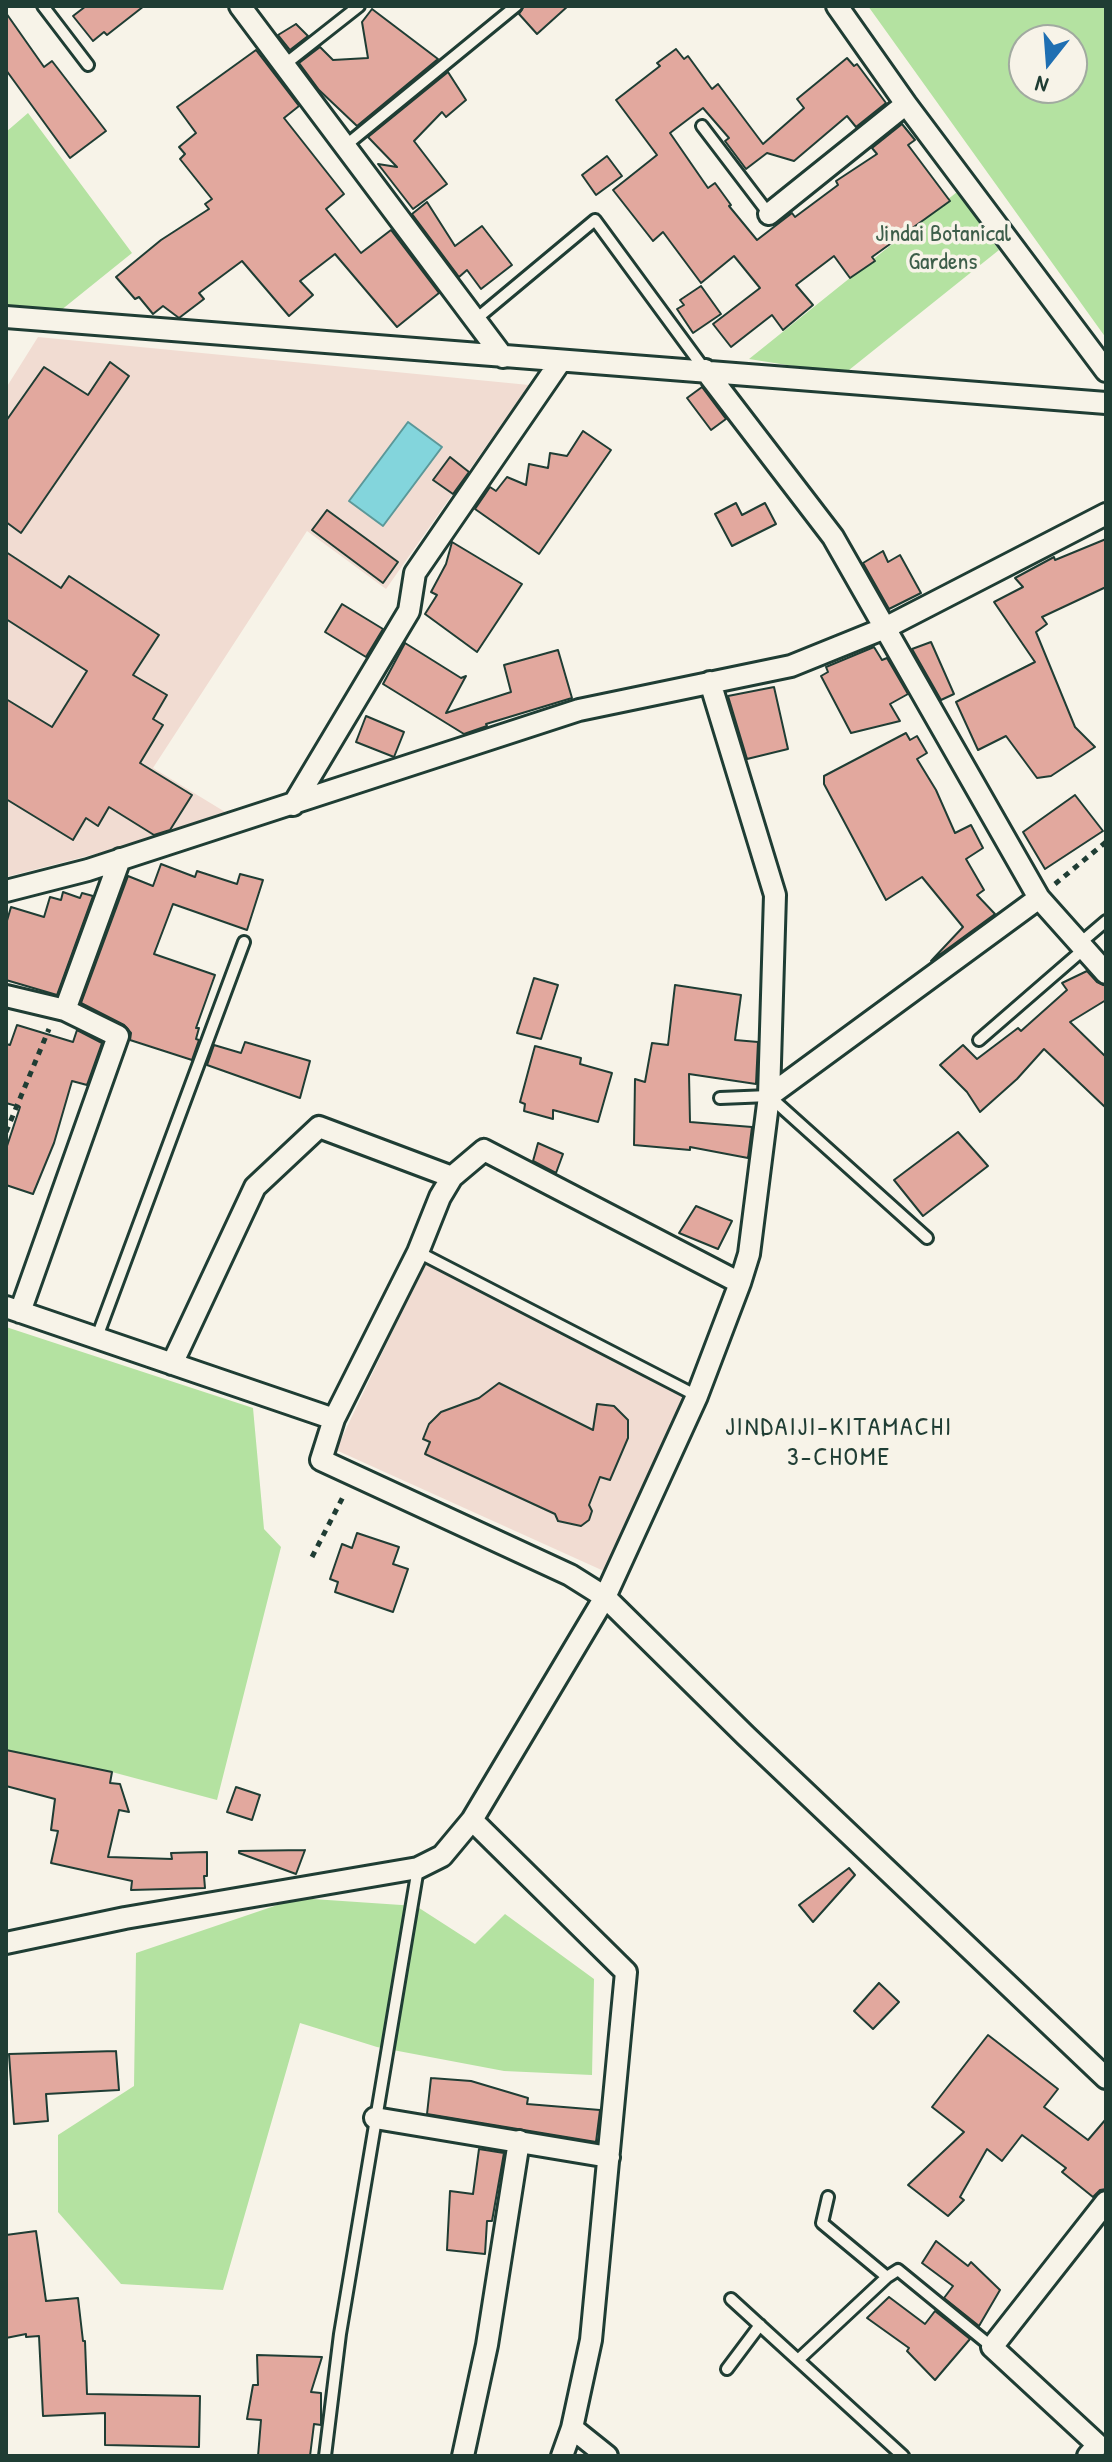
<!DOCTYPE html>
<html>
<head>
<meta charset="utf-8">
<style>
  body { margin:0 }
  #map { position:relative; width:1112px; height:2462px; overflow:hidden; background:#f7f3e8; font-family:"Patrick Hand",sans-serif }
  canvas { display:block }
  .frame { position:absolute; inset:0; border:8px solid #1f3d34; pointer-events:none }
  .north { position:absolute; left:1008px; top:24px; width:80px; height:80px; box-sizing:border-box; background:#f7f3e8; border:2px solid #a1aaa0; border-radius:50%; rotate:197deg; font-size:22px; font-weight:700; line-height:32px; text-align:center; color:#1f3d34 }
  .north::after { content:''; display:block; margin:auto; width:28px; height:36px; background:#1f6fb2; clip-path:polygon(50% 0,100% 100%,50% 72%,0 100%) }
</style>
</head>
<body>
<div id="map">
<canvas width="1112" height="2462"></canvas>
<div class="frame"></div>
<div class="north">N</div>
</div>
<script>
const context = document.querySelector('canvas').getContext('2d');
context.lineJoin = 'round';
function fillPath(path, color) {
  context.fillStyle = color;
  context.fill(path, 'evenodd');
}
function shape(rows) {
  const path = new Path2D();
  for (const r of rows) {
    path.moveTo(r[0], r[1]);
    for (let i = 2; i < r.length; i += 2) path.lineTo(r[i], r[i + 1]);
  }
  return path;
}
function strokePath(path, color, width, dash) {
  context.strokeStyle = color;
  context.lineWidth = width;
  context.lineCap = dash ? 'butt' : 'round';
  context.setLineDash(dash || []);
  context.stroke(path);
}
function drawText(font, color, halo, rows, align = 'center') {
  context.font = font + ' "Patrick Hand",sans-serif';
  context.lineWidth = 7;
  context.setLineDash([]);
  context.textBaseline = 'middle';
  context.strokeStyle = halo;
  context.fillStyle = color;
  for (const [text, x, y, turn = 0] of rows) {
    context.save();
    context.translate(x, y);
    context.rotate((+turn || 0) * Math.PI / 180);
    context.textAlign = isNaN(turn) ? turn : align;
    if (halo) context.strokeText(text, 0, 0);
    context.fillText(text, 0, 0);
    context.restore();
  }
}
const built = shape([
  [38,337,529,385,386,589,307,531,153,768,235,818,6,877,6,388],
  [425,1263,685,1393,606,1572,336,1450]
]);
const green = shape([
  [868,6,1106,6,1106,338],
  [1024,40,1072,40,1072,88,1024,88],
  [28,113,132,253,60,311,6,307,6,132],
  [957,192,999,250,844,374,749,359],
  [6,1327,253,1408,264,1529,281,1547,217,1800,112,1772,6,1750],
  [298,1898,416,1906,475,1944,505,1914,594,1979,592,2075,504,2071,377,2047,300,2023,223,2290,121,2284,58,2212,58,2135,134,2086,136,1953]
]);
const water = shape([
  [408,422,442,447,383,526,349,501,408,422]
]);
const building = shape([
  [86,6,144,6,107,35,104,32,93,41,73,16,86,6],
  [524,6,568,6,537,34,519,14,524,6],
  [372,9,438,59,357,126,319,90,299,63,320,47,333,60,368,58,362,22,372,9],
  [6,13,44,67,52,61,106,131,70,158,6,70,6,13],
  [296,24,308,36,290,50,278,35,296,24],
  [676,49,684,59,688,56,712,89,718,84,763,144,804,108,797,99,847,58,854,66,857,64,886,103,856,127,847,116,794,161,767,153,746,169,725,141,729,138,703,108,670,133,708,188,715,183,731,205,729,206,757,240,792,213,795,217,838,185,836,181,877,154,872,148,902,124,915,140,908,145,950,201,872,257,875,261,850,278,834,256,796,285,813,305,783,330,772,315,731,347,713,324,760,288,734,256,701,283,663,232,653,241,613,190,657,155,616,100,660,66,657,63,676,49],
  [256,50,299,106,284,118,344,194,326,209,361,253,391,230,439,293,397,327,335,254,300,281,313,295,289,316,242,261,199,293,204,299,179,318,163,306,153,314,139,297,135,299,116,277,161,240,209,209,205,204,212,199,180,159,185,154,179,147,196,133,177,107,256,50],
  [448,72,466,100,446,117,442,112,414,141,447,184,413,209,378,164,397,167,368,137,448,72],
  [607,156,622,176,596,195,582,175,607,156],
  [427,202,455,246,482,226,512,265,481,289,467,270,459,277,412,214,427,202],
  [701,286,721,314,693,333,677,309,684,305,680,300,701,286],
  [110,362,129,376,21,533,6,522,6,421,44,367,88,395,110,362],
  [702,387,726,419,711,430,687,398,702,387],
  [583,431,611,450,539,554,475,509,490,487,496,491,507,477,526,485,529,464,548,468,550,453,567,456,583,431],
  [450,457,469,472,453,494,433,480,450,457],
  [736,503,742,515,765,503,776,524,732,546,715,514,736,503],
  [327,510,398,562,383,583,312,530,327,510],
  [1106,539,1106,587,1042,617,1047,624,1036,632,1075,727,1095,747,1051,776,1037,778,1006,736,978,750,956,702,1035,662,994,602,1023,587,1015,578,1054,557,1055,560,1106,539],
  [452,542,522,584,477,652,425,614,437,595,431,592,446,564,452,542],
  [883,551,888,562,900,555,921,593,889,609,863,563,883,551],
  [6,552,61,588,69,576,159,635,133,675,167,695,153,719,163,725,140,763,192,795,170,830,154,835,109,807,98,826,86,818,73,840,6,799,6,699,52,727,87,671,6,619,6,552],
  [342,604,383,629,366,657,325,632,342,604],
  [931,642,954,694,941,700,912,649,931,642],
  [405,643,461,678,466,676,446,713,511,692,504,665,558,650,572,698,486,724,487,726,464,734,383,684,405,643],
  [874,647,882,660,887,658,908,694,890,704,900,721,851,733,821,676,828,672,826,667,874,647],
  [774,687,788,749,747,759,728,696,774,687],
  [366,716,404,732,394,757,356,742,366,716],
  [906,733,910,740,917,736,927,753,917,759,936,790,955,833,971,825,983,848,966,859,984,890,977,895,995,914,931,961,963,927,922,877,886,900,824,784,824,776,906,733],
  [1075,795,1103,831,1045,869,1023,832,1075,795],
  [161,864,195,877,197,871,237,884,240,874,263,880,247,930,173,904,154,954,215,975,196,1028,199,1028,196,1039,199,1040,192,1060,130,1040,131,1033,124,1025,81,1003,128,876,153,886,161,864],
  [63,892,80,898,82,893,93,896,57,995,6,980,6,924,11,907,44,917,50,897,61,900,63,892],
  [1087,971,1097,982,1106,986,1106,1000,1070,1022,1106,1057,1106,1108,1044,1049,1017,1079,980,1112,967,1092,940,1065,963,1045,977,1059,1018,1028,1021,1031,1067,990,1062,983,1087,971],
  [534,978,558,985,541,1039,517,1033,534,978],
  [675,985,741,995,735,1040,758,1042,756,1084,689,1074,690,1122,752,1127,748,1158,690,1147,690,1150,634,1145,635,1079,645,1082,652,1043,668,1045,675,985],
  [17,1025,73,1042,77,1030,102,1043,87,1085,72,1081,54,1143,33,1194,6,1185,6,1149,20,1107,6,1103,6,1044,10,1045,17,1025],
  [245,1042,310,1061,300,1098,207,1065,214,1045,241,1053,245,1042],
  [535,1046,581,1058,580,1064,612,1073,598,1122,553,1110,553,1119,524,1111,525,1104,520,1102,535,1046],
  [958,1132,988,1166,923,1216,894,1180,958,1132],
  [538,1143,563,1154,556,1173,533,1161,538,1143],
  [696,1206,732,1221,718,1249,679,1233,696,1206],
  [499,1383,593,1430,597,1404,614,1406,628,1420,628,1438,610,1480,600,1477,589,1505,592,1511,589,1520,581,1526,558,1521,555,1514,425,1454,430,1442,423,1439,429,1424,441,1412,479,1398,499,1383],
  [357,1533,399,1547,393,1564,408,1569,393,1612,335,1592,338,1582,330,1579,342,1544,352,1548,357,1533],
  [6,1750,112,1772,110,1783,120,1784,129,1812,119,1810,108,1857,172,1859,171,1853,207,1852,207,1876,204,1876,205,1888,131,1890,132,1881,51,1863,58,1831,51,1830,55,1799,6,1786,6,1750],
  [236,1787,260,1795,252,1820,227,1812,236,1787],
  [305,1850,296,1874,239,1853,239,1851,305,1850],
  [849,1868,855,1875,813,1922,799,1905,849,1868],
  [879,1983,899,2002,873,2029,854,2011,879,1983],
  [988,2035,1058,2089,1044,2107,1088,2140,1106,2119,1106,2189,1100,2190,1093,2197,1062,2172,1066,2168,1022,2135,1002,2161,987,2149,960,2197,964,2200,948,2216,908,2185,964,2132,932,2107,988,2035],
  [116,2051,119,2090,46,2094,48,2121,14,2124,9,2054,116,2051],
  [431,2078,471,2081,528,2098,527,2104,600,2110,596,2142,427,2114,431,2078],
  [479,2149,504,2153,492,2221,487,2221,485,2254,447,2250,450,2191,473,2194,479,2149],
  [36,2231,46,2301,78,2298,83,2341,85,2341,87,2394,200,2396,199,2447,105,2445,105,2413,43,2416,39,2336,26,2337,26,2334,6,2338,6,2235,36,2231],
  [936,2241,968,2266,971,2262,1000,2290,979,2326,944,2298,953,2286,922,2263,936,2241],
  [889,2297,925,2324,935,2311,970,2339,935,2380,907,2351,909,2348,867,2318,889,2297],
  [257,2355,322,2357,311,2392,321,2393,321,2425,314,2424,310,2456,258,2456,261,2420,247,2419,253,2385,258,2385,257,2355]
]);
const path = shape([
  [1055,884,1106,842],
  [6,1132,49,1029],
  [312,1557,345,1493]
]);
const service = shape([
  [43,6,88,65],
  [284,65,359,6],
  [702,126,769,214],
  [345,146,516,6],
  [475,320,595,220,705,370],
  [1079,944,1106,921],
  [979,1040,1084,949],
  [720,1098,769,1096,927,1238],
  [418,1252,697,1396],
  [97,1337,244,942],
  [828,2197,822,2223,887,2277],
  [731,2299,903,2456],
  [798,2360,887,2277,898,2270,992,2347],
  [727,2369,760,2325],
  [325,2456,340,2334,418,1868]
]);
const minor = shape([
  [240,6,503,357],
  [837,6,906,104,1106,371],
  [769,214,906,104],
  [6,317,1106,403],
  [705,370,833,537,1039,898,1106,973],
  [293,805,409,611,415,573,560,362],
  [6,891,88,870,579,710,791,666,885,628,1106,514],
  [6,996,65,1010,118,1036,20,1312],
  [65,1010,120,859],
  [769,1096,1039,898],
  [740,1283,484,1150,452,1177,440,1197,418,1252,334,1419,321,1460,570,1575,605,1597,746,1736,1106,2078],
  [6,1307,334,1419],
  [172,1364,255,1187,319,1127,452,1177],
  [472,1820,626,1972,591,2340,572,2428,562,2456],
  [6,1943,125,1918,418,1868,442,1856,472,1820,605,1597,697,1396,740,1283,749,1254,769,1096,775,895,710,682],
  [375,2118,609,2157],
  [572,2428,607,2456],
  [463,2456,487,2345,519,2141],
  [1088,2456,1098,2445,992,2347,1106,2202]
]);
const parkNames = [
  ["Jindai Botanical",943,235],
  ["Gardens",943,263]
];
const neighbourhoodNames = [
  ["JINDAIJI-KITAMACHI",839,1428],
  ["3-CHOME",839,1458]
];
fillPath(built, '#f1dcd2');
fillPath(green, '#b4e2a1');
fillPath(water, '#83d5dc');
strokePath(water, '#5b9899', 2);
fillPath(building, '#e2a89e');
strokePath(building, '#1f3d34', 2);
strokePath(service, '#1f3d34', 16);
strokePath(minor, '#1f3d34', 26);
strokePath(path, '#1f3d34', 5, [6, 6]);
strokePath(service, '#f7f3e8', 10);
strokePath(minor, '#f7f3e8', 20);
drawText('24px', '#3d5e4a', '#f7f3e8', parkNames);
context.letterSpacing = '2px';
drawText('26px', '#1f3d34', '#f7f3e8', neighbourhoodNames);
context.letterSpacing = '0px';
</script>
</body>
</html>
